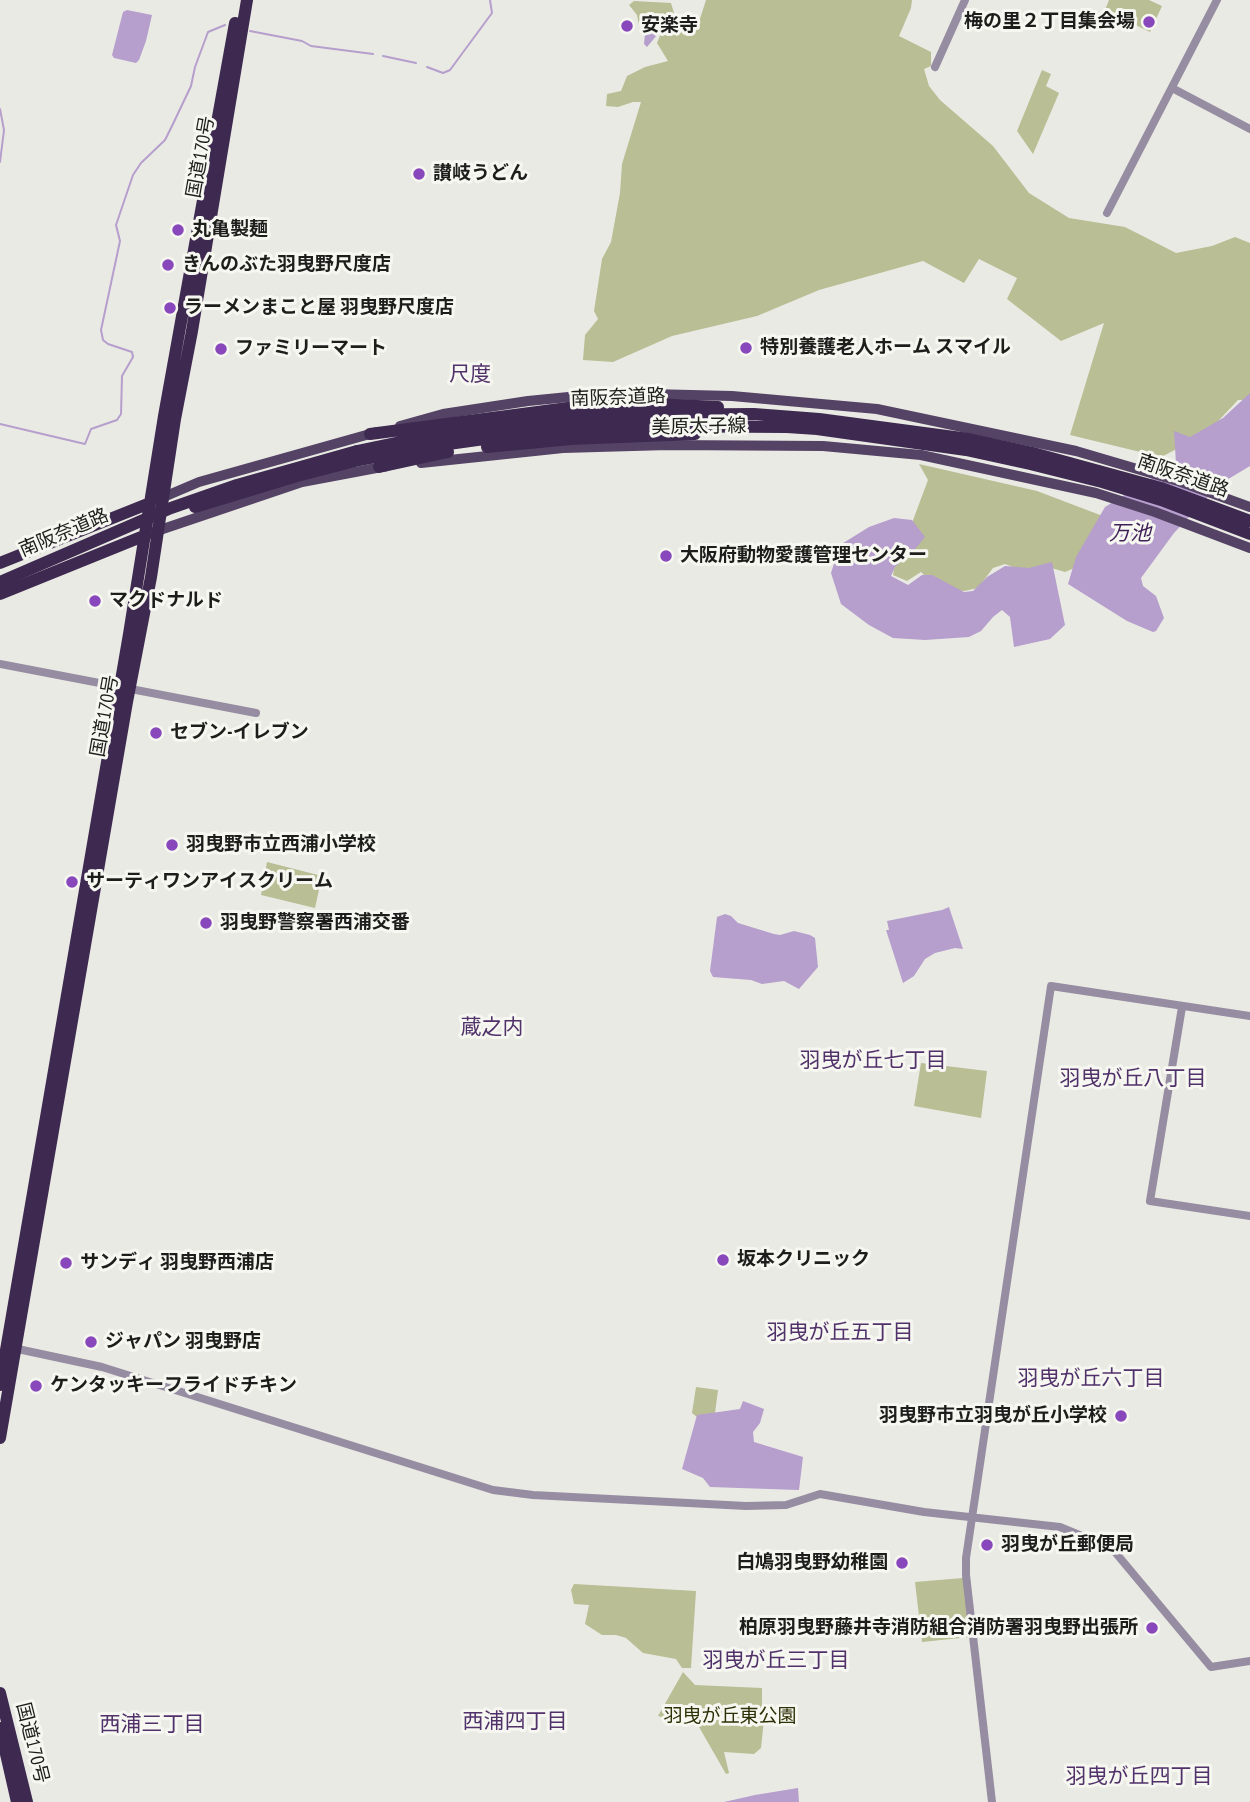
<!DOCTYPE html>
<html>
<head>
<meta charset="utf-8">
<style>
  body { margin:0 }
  canvas { display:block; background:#e9eae3 }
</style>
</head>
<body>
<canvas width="1250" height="1802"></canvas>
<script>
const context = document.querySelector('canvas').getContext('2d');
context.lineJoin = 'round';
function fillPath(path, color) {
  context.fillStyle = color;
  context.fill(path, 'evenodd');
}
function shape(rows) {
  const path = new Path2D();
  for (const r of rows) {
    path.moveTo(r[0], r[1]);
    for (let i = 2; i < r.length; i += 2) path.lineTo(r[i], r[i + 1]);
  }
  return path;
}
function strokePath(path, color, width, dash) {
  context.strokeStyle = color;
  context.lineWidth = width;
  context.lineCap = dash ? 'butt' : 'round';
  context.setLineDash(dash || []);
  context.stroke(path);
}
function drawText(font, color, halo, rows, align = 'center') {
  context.font = font + ' "PT Sans Narrow","Noto Sans JP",sans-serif';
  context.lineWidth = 6;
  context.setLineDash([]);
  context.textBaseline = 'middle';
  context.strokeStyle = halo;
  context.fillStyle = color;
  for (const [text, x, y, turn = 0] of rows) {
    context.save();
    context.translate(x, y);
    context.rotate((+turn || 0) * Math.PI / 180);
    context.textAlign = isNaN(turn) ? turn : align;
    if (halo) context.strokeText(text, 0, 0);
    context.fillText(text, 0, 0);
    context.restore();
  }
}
const green = shape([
  [706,0,912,0,911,8,899,36,931,52,931,66,924,69,929,86,940,100,993,146,1029,193,1069,218,1125,227,1176,253,1212,246,1235,237,1250,243,1250,400,1238,400,1206,434,1161,457,1070,435,1104,323,1061,341,1007,299,1017,278,979,259,964,283,923,261,819,290,757,316,672,336,613,362,583,360,585,335,598,319,594,311,602,259,611,242,620,193,622,164,641,102,633,102,618,107,606,106,607,94,621,91,627,76,645,67,668,61,657,43,663,28,699,22],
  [1109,0,1149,0,1162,6,1150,32,1105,10],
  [634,1,671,3,677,23,665,26,663,18,651,15,646,23,639,25,637,15,629,5],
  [1042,70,1051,74,1046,86,1059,93,1033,154,1017,131],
  [919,464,1037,491,1108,518,1079,566,1065,572,1048,567,1023,571,1005,564,993,568,978,588,964,591,938,589,921,572,907,581,893,575,896,558,909,531,928,480],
  [267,862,322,876,315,908,261,895],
  [921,1063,987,1071,981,1118,914,1106],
  [696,1387,718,1390,715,1413,697,1417,692,1413],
  [963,1578,970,1637,922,1642,915,1582],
  [574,1584,696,1591,691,1668,682,1668,676,1659,643,1653,626,1638,616,1635,602,1635,585,1624,589,1605,574,1604,571,1590],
  [683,1672,695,1685,762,1688,762,1717,764,1719,761,1748,754,1754,724,1752,729,1773,726,1774,699,1727,658,1716]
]);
const water = shape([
  [127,10,152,15,146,41,139,60,136,63,114,58,112,55,123,12],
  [651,15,660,15,664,20,657,35,647,47,644,44,646,23],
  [1250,393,1250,466,1220,484,1174,533,1141,578,1143,586,1156,596,1164,618,1156,631,1153,632,1127,621,1068,584,1076,557,1105,507,1176,463,1174,431,1190,437,1223,418],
  [894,518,912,520,925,537,916,548,895,567,891,576,908,585,922,575,932,575,964,592,973,591,987,577,1005,566,1029,568,1052,562,1065,625,1050,639,1014,647,1010,617,1002,610,993,617,981,631,969,637,925,640,893,638,869,625,841,604,831,573,840,545,869,527],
  [949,907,963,949,955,948,935,953,925,959,914,976,903,983,886,930,889,930,887,921,942,910],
  [725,914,731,916,738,923,774,934,780,935,794,931,810,935,815,938,818,967,799,989,784,981,762,984,751,980,713,977,710,971,717,917],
  [743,1401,764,1409,760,1423,753,1432,754,1442,803,1457,799,1490,710,1487,703,1478,682,1469,697,1415,740,1409],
  [798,1788,799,1802,724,1802,755,1795]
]);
const stream = shape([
  [250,31,302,41,311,46,373,54],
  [383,56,416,63],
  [427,67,443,73,450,70,492,13,490,0],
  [0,109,4,130,0,162],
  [0,424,85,444,91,429,117,420,121,414,122,376,133,357,132,352,108,344,103,340,101,330,120,241,116,225,133,175,141,163,165,140,172,126,191,86,195,67,208,32,225,25]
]);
const minor = shape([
  [935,67,965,0],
  [1172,88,1250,129],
  [1107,213,1217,0],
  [0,664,256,713],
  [1182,1007,1150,1201,1250,1216],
  [13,1348,102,1367,493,1490,533,1495,746,1506,786,1505,820,1494,924,1512,1060,1527,1111,1548,1115,1552,1211,1667,1250,1661],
  [992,1802,966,1575,966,1558,1051,986,1250,1016]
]);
const major = shape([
  [400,426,443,414,528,401,609,393,732,396,877,409,1076,451,1178,481,1250,507],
  [421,463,563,448,668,445,823,446,921,455,1096,493,1155,512,1250,548],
  [159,499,199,482,377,432],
  [154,532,302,482,387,466]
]);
const highway = shape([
  [370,434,568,408,655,404,718,407],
  [487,447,571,439,695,434],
  [357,451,424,437,572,418,628,415,754,414,819,419,969,439,1033,453,1161,488,1250,521],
  [379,467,448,452],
  [195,507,297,476,359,460,427,447,513,435,573,428,628,426,787,427,817,429,966,450,1030,464,1102,482,1161,500,1250,534],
  [0,563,150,503],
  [0,594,146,535],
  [0,1385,129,634,164,416,235,23],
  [0,1438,127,702,151,577,175,419,192,331,247,0],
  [0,1693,27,1802],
  [0,1728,17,1802]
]);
const highwayBridge = shape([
  [0,582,171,508,237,485,357,451]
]);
const markers = [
  [1149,22,7,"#8947bc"],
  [627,26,7,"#8947bc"],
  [419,174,7,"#8947bc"],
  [178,230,7,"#8947bc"],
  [168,265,7,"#8947bc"],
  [170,308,7,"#8947bc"],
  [746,348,7,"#8947bc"],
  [221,349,7,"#8947bc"],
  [666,556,7,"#8947bc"],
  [95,601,7,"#8947bc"],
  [156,733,7,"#8947bc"],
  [172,845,7,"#8947bc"],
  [72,882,7,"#8947bc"],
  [206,923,7,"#8947bc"],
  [723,1260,7,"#8947bc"],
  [66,1263,7,"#8947bc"],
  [91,1342,7,"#8947bc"],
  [36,1386,7,"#8947bc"],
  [1121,1416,7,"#8947bc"],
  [987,1545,7,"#8947bc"],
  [902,1563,7,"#8947bc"],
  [1152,1628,7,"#8947bc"]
];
const poiNames = [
  ["梅の里２丁目集会場",1135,22,"right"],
  ["安楽寺",641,26],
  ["讃岐うどん",433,174],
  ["丸亀製麺",192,230],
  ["きんのぶた羽曳野尺度店",182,265],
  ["ラーメンまこと屋 羽曳野尺度店",184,308],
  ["特別養護老人ホーム スマイル",760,348],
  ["ファミリーマート",235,349],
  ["大阪府動物愛護管理センター",680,556],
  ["マクドナルド",109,601],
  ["セブン-イレブン",170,733],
  ["羽曳野市立西浦小学校",186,845],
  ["サーティワンアイスクリーム",86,882],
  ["羽曳野警察署西浦交番",220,923],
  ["坂本クリニック",737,1260],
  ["サンディ 羽曳野西浦店",80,1263],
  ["ジャパン 羽曳野店",105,1342],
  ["ケンタッキーフライドチキン",50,1386],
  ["羽曳野市立羽曳が丘小学校",1107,1416,"right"],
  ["羽曳が丘郵便局",1001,1545],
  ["白鳩羽曳野幼稚園",888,1563,"right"],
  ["柏原羽曳野藤井寺消防組合消防署羽曳野出張所",1138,1628,"right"]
];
const streetNames = [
  ["国道170号",201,157,-80],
  ["南阪奈道路",618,398,-2],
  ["美原太子線",699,427,-1],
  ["南阪奈道路",1183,476,19],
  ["南阪奈道路",64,533,-23],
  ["国道170号",105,716,-80],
  ["国道170号",32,1743,76]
];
const parkNames = [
  ["羽曳が丘東公園",730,1717]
];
const neighbourhoodNames = [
  ["尺度",470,375],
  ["蔵之内",492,1028],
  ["羽曳が丘七丁目",873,1061],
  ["羽曳が丘八丁目",1133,1079],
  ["羽曳が丘五丁目",840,1333],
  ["羽曳が丘六丁目",1091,1379],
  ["羽曳が丘三丁目",776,1661],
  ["西浦四丁目",515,1722],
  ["西浦三丁目",152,1725],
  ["羽曳が丘四丁目",1139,1777]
];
const waterNames = [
  ["万池",1130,534]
];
fillPath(green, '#b9be94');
fillPath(water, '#b69ecd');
strokePath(stream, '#b69ecd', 2);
strokePath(minor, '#978da2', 8);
strokePath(major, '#554366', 10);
strokePath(highway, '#3e2950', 12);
strokePath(highwayBridge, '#3e2950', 12);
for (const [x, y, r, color] of markers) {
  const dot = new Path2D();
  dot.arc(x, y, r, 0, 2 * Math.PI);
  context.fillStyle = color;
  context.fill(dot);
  strokePath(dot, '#f6f7f0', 2.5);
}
drawText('bold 19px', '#1d1d1b', '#f6f7f0', poiNames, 'left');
drawText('19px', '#1d1d1b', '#f6f7f0', streetNames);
drawText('19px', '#2e3106', '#f6f7f0', parkNames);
drawText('21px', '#50316a', '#f6f7f0', neighbourhoodNames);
drawText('italic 21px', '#3f1f58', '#f6f7f0', waterNames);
</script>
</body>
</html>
